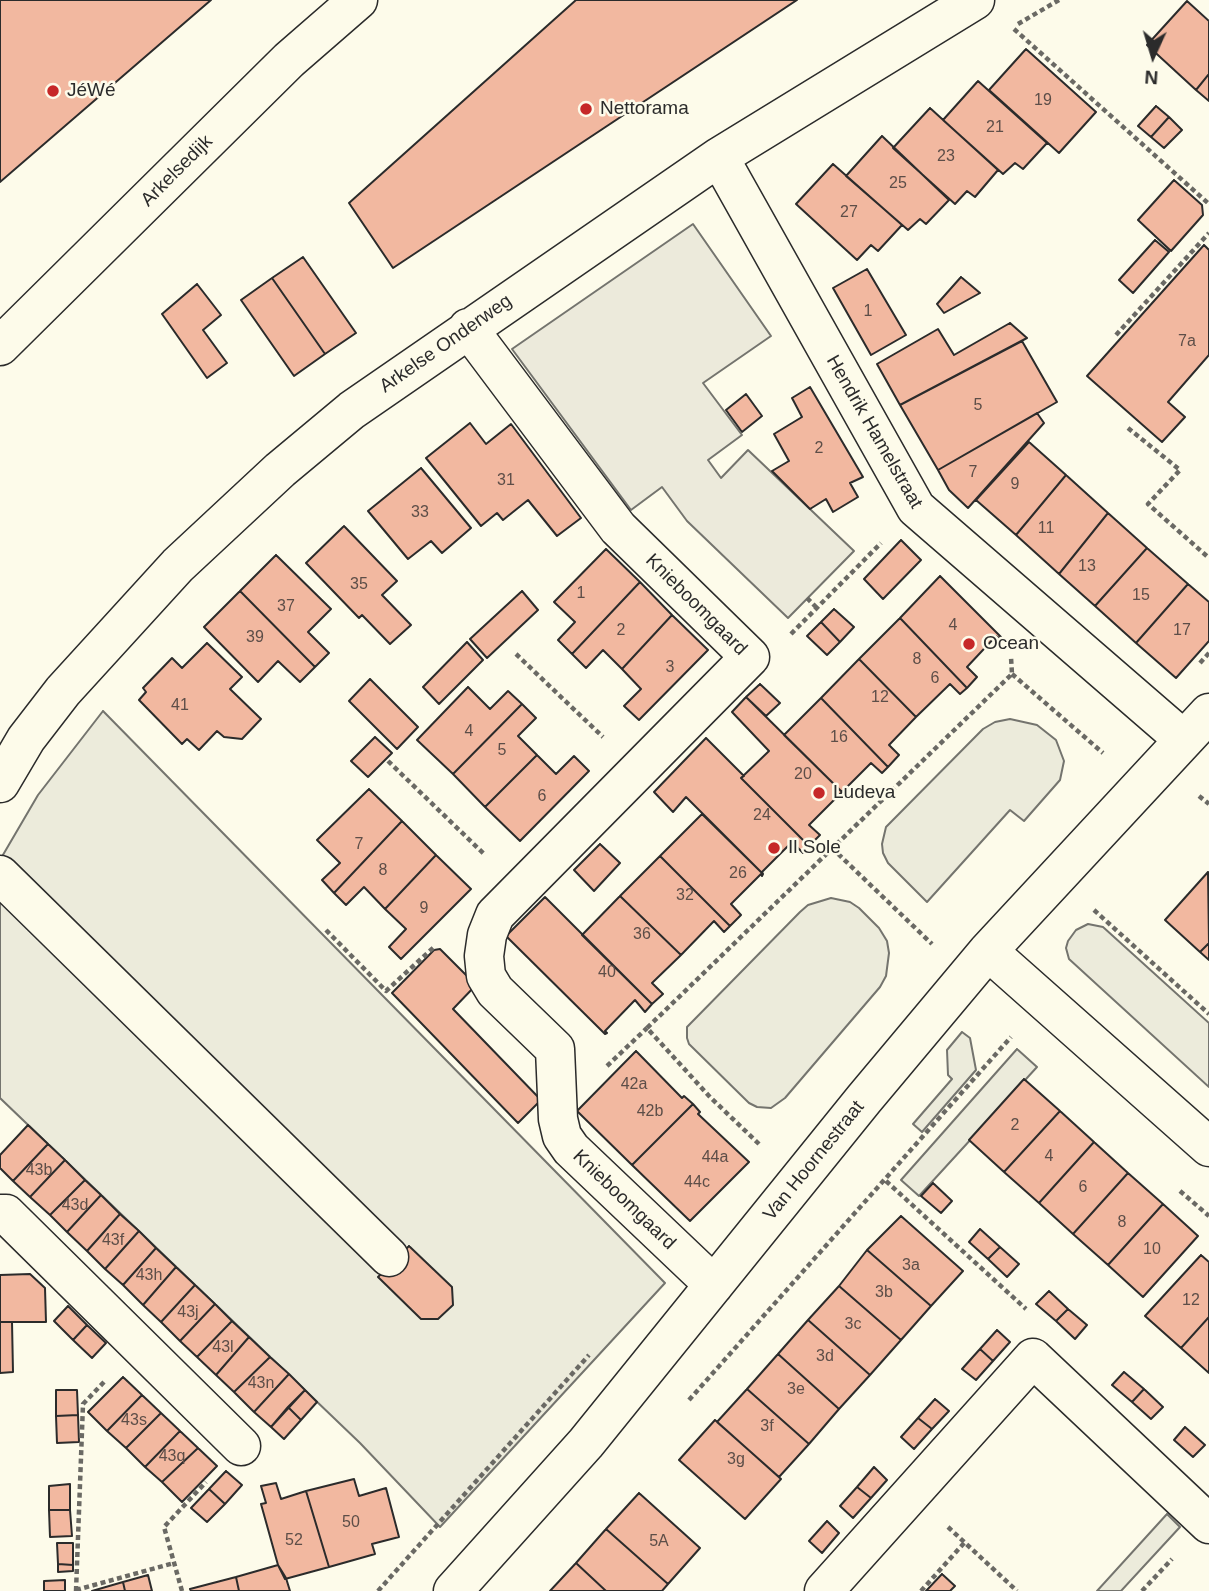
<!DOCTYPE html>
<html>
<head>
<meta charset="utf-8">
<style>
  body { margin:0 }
  #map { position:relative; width:1209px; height:1591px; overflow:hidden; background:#fdfbea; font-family:Helvetica,sans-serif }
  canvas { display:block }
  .north { position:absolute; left:1118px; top:21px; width:70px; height:70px; -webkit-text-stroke:5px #fdfbea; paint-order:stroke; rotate:184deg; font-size:19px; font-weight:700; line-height:28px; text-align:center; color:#2b2b2b }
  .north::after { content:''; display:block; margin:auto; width:24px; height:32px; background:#2b2b2b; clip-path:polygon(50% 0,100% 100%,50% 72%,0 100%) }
</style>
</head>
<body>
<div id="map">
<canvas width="1209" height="1591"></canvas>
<div class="north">N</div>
</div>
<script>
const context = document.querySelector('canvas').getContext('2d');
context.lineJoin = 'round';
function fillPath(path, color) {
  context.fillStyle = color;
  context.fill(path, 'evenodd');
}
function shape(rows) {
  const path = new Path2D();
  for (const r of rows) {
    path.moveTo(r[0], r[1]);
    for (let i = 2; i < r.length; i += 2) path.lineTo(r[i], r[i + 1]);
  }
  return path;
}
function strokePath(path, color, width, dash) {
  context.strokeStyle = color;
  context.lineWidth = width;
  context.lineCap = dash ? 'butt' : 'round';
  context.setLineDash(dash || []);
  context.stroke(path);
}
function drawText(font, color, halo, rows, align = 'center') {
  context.font = font + ' Helvetica,sans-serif';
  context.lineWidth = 5;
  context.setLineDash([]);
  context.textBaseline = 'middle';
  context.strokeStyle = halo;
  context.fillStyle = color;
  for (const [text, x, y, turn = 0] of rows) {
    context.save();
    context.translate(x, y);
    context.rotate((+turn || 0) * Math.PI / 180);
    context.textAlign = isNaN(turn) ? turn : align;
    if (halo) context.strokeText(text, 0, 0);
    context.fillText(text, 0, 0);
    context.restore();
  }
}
const green = shape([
  [103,711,665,1283,440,1527,360,1443,0,1098,0,860,38,795,103,711],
  [1010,719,1037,725,1056,740,1064,761,1060,780,1024,821,1010,810,927,902,888,863,883,853,882,844,886,827,983,729,995,722,1010,719],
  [831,898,850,902,859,908,879,928,887,941,889,953,886,976,880,987,785,1098,771,1108,757,1107,749,1103,689,1044,687,1038,687,1027,800,912,808,905,831,898],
  [1088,924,1103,927,1209,1023,1209,1087,1069,959,1066,948,1068,941,1076,930,1088,924],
  [962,1032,970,1038,976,1070,922,1132,913,1124,952,1079,948,1075,947,1050,962,1032],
  [1017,1049,1037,1067,919,1196,901,1180,1017,1049],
  [1167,1514,1180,1527,1121,1591,1097,1591,1167,1514]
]);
const parking = shape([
  [693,224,771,336,703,383,742,435,708,460,721,478,748,450,854,551,788,618,687,521,662,487,631,510,512,349,693,224]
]);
const building = shape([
  [0,0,211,0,0,182,0,0],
  [576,0,797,0,393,268,349,203,576,0],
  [1187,1,1209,21,1209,74,1196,90,1147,45,1187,1],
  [1026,49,1096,112,1059,153,989,90,1026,49],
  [1209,74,1209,101,1196,90,1209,74],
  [978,81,1047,143,1023,169,1015,163,1003,174,943,120,978,81],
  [1156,106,1169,117,1151,137,1138,126,1156,106],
  [930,108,998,170,975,197,967,191,955,204,893,148,930,108],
  [1169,117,1182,130,1164,148,1151,137,1169,117],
  [882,136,949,200,926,224,920,219,908,230,846,176,882,136],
  [833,164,902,225,878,251,871,245,857,260,796,204,833,164],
  [1174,180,1202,205,1203,215,1171,251,1138,220,1174,180],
  [1155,240,1169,252,1133,293,1119,280,1155,240],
  [1204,245,1209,250,1209,355,1168,402,1185,417,1162,442,1087,376,1204,245],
  [303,257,356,333,325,354,272,278,303,257],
  [867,269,906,335,871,355,833,288,867,269],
  [961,277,980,293,944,313,937,304,961,277],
  [272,278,325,354,294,376,241,300,272,278],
  [197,284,221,315,203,330,227,363,207,378,162,314,197,284],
  [1010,323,1027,338,900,405,877,364,938,329,954,355,1010,323],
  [1022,341,1057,402,938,470,900,405,1022,341],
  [810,387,863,477,850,483,858,497,833,512,826,499,810,509,772,471,789,461,774,434,802,417,792,398,810,387],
  [746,394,762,416,742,432,726,410,746,394],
  [1037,413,1044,423,968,508,949,490,938,470,1037,413],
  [470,423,486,444,511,424,581,518,557,536,528,500,503,520,497,513,481,526,426,458,470,423],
  [1029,442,1066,475,1016,535,976,500,1029,442],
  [421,468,471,528,442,553,431,541,408,559,368,511,421,468],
  [1066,475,1108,513,1059,574,1016,535,1066,475],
  [1108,513,1147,548,1095,606,1059,574,1108,513],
  [344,526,397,581,382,595,411,625,390,644,362,615,359,618,306,563,344,526],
  [901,540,921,560,883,599,864,579,901,540],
  [1147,548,1188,584,1136,643,1095,606,1147,548],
  [606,549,640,582,572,654,558,640,575,622,554,602,606,549],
  [276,555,331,609,308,632,329,653,315,667,240,591,276,555],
  [940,576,1001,637,999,638,996,636,967,667,977,677,967,688,900,618,940,576],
  [640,582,672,615,622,669,603,650,586,668,572,654,640,582],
  [1188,584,1209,602,1209,641,1176,678,1136,643,1188,584],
  [240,591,315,667,300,682,278,661,258,682,204,627,240,591],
  [522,591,538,610,487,658,470,639,522,591],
  [834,609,854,627,840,642,821,622,834,609],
  [672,615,708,650,639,720,624,706,641,689,622,669,672,615],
  [900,618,967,688,960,694,950,684,916,717,859,659,900,618],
  [821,622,840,642,827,655,807,636,821,622],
  [467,642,483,660,439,704,423,687,467,642],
  [207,643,242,677,230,689,261,719,242,739,224,737,217,731,199,750,187,739,182,744,139,700,146,692,143,688,172,658,182,668,207,643],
  [859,659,916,717,889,745,899,755,888,767,821,698,859,659],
  [370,679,418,727,397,749,349,701,370,679],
  [760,684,780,703,766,716,746,697,760,684],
  [468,687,490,709,508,691,522,704,453,774,417,740,468,687],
  [746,697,842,792,809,825,820,835,809,846,741,778,769,751,732,712,746,697],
  [821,698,888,767,882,773,871,763,842,792,784,735,821,698],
  [522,704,536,718,518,736,537,755,485,807,453,774,522,704],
  [375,737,392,753,368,777,351,761,375,737],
  [706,738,744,776,741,778,809,846,803,853,792,842,762,872,763,874,686,797,673,812,654,792,706,738],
  [537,755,556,774,574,756,589,771,520,841,485,807,537,755],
  [369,789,402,821,334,893,322,880,340,863,317,840,369,789],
  [702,814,763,874,762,876,761,874,731,904,741,915,730,926,660,856,702,814],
  [402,821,436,855,385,909,364,887,346,905,334,893,402,821],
  [600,844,620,863,594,891,574,870,600,844],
  [436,855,471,889,401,959,389,947,406,929,385,909,436,855],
  [660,856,730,926,724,932,714,921,681,955,620,896,660,856],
  [1208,872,1209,943,1200,952,1165,920,1208,872],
  [620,896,681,955,652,983,663,994,652,1004,582,935,620,896],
  [545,897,652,1004,645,1012,635,1000,605,1031,607,1033,605,1034,506,936,545,897],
  [1209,943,1209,960,1200,952,1209,943],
  [440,949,476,985,453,1009,541,1100,518,1123,392,993,434,950,440,949],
  [636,1051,682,1098,684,1096,693,1104,632,1165,577,1111,636,1051],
  [1024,1079,1060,1111,1004,1172,969,1140,1024,1079],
  [693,1104,700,1112,698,1114,749,1162,690,1221,632,1165,693,1104],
  [1060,1111,1094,1142,1039,1203,1004,1172,1060,1111],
  [28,1125,48,1144,13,1181,0,1168,0,1155,28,1125],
  [1094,1142,1128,1173,1073,1234,1039,1203,1094,1142],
  [48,1144,65,1160,30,1197,13,1181,48,1144],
  [65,1160,85,1180,50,1215,30,1197,65,1160],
  [1128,1173,1163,1204,1108,1265,1073,1234,1128,1173],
  [85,1180,101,1195,67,1232,50,1215,85,1180],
  [933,1183,952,1201,941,1213,921,1196,933,1183],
  [101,1195,120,1214,87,1251,67,1232,101,1195],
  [1163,1204,1198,1236,1143,1297,1108,1265,1163,1204],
  [120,1214,139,1231,105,1269,87,1251,120,1214],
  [901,1216,963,1271,931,1306,867,1250,901,1216],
  [980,1229,1000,1247,988,1259,969,1242,980,1229],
  [139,1231,156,1248,123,1285,105,1269,139,1231],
  [409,1246,452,1287,453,1305,438,1319,421,1319,378,1277,409,1246],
  [1000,1247,1019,1264,1007,1277,988,1259,1000,1247],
  [156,1248,176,1267,143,1305,123,1285,156,1248],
  [867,1250,931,1306,901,1340,839,1286,867,1250],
  [1201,1255,1209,1262,1209,1317,1181,1348,1145,1316,1201,1255],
  [176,1267,195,1285,161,1322,143,1305,176,1267],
  [30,1274,45,1288,46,1322,0,1322,0,1275,30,1274],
  [195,1285,215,1304,180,1341,161,1322,195,1285],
  [839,1286,901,1340,870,1375,808,1320,839,1286],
  [1049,1291,1068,1309,1056,1321,1036,1304,1049,1291],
  [215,1304,232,1321,197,1357,180,1341,215,1304],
  [68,1306,87,1325,73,1340,54,1321,68,1306],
  [1068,1309,1087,1325,1075,1339,1056,1321,1068,1309],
  [1209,1317,1209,1373,1181,1348,1209,1317],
  [808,1320,870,1375,839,1409,778,1354,808,1320],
  [232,1321,249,1337,216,1375,197,1357,232,1321],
  [0,1322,12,1322,13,1372,0,1373,0,1322],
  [87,1325,106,1343,92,1358,73,1340,87,1325],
  [997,1330,1010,1342,993,1361,980,1349,997,1330],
  [249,1337,270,1357,234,1392,216,1375,249,1337],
  [980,1349,993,1361,976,1380,962,1369,980,1349],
  [778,1354,839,1409,809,1444,747,1389,778,1354],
  [270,1357,289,1374,254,1412,234,1392,270,1357],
  [1124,1372,1144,1389,1132,1402,1112,1385,1124,1372],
  [289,1374,305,1390,271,1427,254,1412,289,1374],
  [123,1377,142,1395,107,1431,88,1412,123,1377],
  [747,1389,809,1444,779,1477,717,1422,747,1389],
  [1144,1389,1163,1407,1151,1419,1132,1402,1144,1389],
  [56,1390,77,1390,78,1415,56,1416,56,1390],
  [305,1390,317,1402,301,1420,288,1407,305,1390],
  [142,1395,161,1413,126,1448,107,1431,142,1395],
  [935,1399,949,1411,932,1429,918,1418,935,1399],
  [288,1407,301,1420,284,1439,271,1427,288,1407],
  [161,1413,180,1431,145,1467,126,1448,161,1413],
  [78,1415,79,1442,57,1443,56,1416,78,1415],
  [918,1418,932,1429,914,1449,901,1437,918,1418],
  [715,1420,781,1479,745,1519,679,1460,715,1420],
  [1185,1427,1205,1445,1193,1457,1174,1440,1185,1427],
  [180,1431,198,1448,162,1482,145,1467,180,1431],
  [198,1448,217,1466,182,1502,162,1482,198,1448],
  [874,1467,887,1480,871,1498,857,1487,874,1467],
  [226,1471,242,1485,225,1504,209,1489,226,1471],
  [354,1479,359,1496,386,1488,399,1537,372,1544,375,1554,329,1567,306,1491,354,1479],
  [276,1483,281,1499,306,1491,329,1567,285,1579,278,1565,261,1504,266,1503,261,1486,276,1483],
  [70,1484,70,1510,49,1510,49,1486,70,1484],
  [857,1487,871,1498,853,1518,840,1506,857,1487],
  [209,1489,225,1504,207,1522,191,1508,209,1489],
  [639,1493,700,1548,668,1584,606,1529,639,1493],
  [49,1510,70,1510,72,1536,50,1537,49,1510],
  [827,1521,839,1533,822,1553,809,1541,827,1521],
  [606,1529,668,1584,662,1591,606,1591,576,1563,606,1529],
  [57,1543,73,1543,73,1565,58,1564,57,1543],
  [576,1563,606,1591,550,1591,576,1563],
  [58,1564,73,1565,73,1571,58,1572,58,1564],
  [278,1565,286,1578,290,1591,239,1591,236,1577,278,1565],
  [942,1574,955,1586,950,1591,926,1591,942,1574],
  [148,1575,152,1591,125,1591,123,1582,148,1575],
  [236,1577,239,1591,191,1591,190,1589,236,1577],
  [65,1580,65,1591,44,1591,44,1581,65,1580],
  [123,1582,125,1591,92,1591,123,1582]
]);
const path = shape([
  [1018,24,1059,0],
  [1014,29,1209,204],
  [1116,335,1209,233],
  [1128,428,1180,470,1148,504,1209,558],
  [807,598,817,608],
  [791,634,881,543],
  [516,654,603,737],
  [1200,663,1209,653],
  [1012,674,1103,753],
  [388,761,484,854],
  [1199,796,1209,804],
  [832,848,932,944],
  [1094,910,1209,1014],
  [326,930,386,991,434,947],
  [607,1066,647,1028],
  [759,1144,710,1097,647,1028,1012,674,1011,657],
  [886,1181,1026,1309],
  [1180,1191,1209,1216],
  [689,1400,1011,1037],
  [948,1527,1017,1591],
  [76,1590,174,1563],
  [76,1591,83,1404,104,1382],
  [182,1591,164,1527,206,1482],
  [378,1591,589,1355],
  [921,1591,965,1542],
  [1142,1591,1172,1559]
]);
const minor = shape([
  [719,157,916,508,1184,740],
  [468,328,618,528,750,657,495,915,487,935,484,956,486,976,495,991,555,1049,558,1119,562,1136,571,1149,714,1285],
  [0,783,26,739,63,691,178,565,280,470,352,410,719,157,975,0],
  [0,875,389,1257],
  [988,951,1209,1147],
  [0,1214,6,1214,241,1446],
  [453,1591,586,1443,864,1099,988,951,1209,713],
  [824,1591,1033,1358,1209,1524]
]);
const major = shape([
  [0,346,289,60,358,0]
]);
const markers = [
  [53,91,7,"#c62828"],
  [586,109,7,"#c62828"],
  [969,644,7,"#c62828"],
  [819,793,7,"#c62828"],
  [774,848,7,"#c62828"]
];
const numberNames = [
  ["19",1043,101],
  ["21",995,128],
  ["23",946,157],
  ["25",898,184],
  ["27",849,213],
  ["1",868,312],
  ["7a",1187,342],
  ["5",978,406],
  ["2",819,449],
  ["7",973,473],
  ["31",506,481],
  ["9",1015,485],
  ["33",420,513],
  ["11",1046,529],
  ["13",1087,567],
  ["35",359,585],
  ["1",581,594],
  ["15",1141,596],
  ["37",286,607],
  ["4",953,626],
  ["2",621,631],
  ["17",1182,631],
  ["39",255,638],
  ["8",917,660],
  ["3",670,668],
  ["6",935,679],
  ["12",880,698],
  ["41",180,706],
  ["4",469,732],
  ["16",839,738],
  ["5",502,751],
  ["20",803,775],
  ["6",542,797],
  ["24",762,816],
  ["7",359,845],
  ["8",383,871],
  ["26",738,874],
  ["32",685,896],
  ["9",424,909],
  ["36",642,935],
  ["40",607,973],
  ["42a",634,1085],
  ["42b",650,1112],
  ["2",1015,1126],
  ["4",1049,1157],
  ["44a",715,1158],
  ["43b",39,1171],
  ["44c",697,1183],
  ["6",1083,1188],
  ["43d",75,1206],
  ["8",1122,1223],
  ["43f",113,1241],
  ["10",1152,1250],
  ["3a",911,1266],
  ["43h",149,1276],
  ["3b",884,1293],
  ["12",1191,1301],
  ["43j",188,1313],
  ["3c",853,1325],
  ["43l",223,1348],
  ["3d",825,1357],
  ["43n",261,1384],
  ["3e",796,1390],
  ["43s",134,1421],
  ["3f",767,1427],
  ["43q",172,1457],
  ["3g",736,1460],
  ["50",351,1523],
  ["52",294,1541],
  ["5A",659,1542]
];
const poiNames = [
  ["JéWé",67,91],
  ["Nettorama",600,109],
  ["Ocean",983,644],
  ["Ludeva",833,793],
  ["Il Sole",788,848]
];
const streetNames = [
  ["Arkelsedijk",177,171,-45],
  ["Arkelse Onderweg",446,344,-35],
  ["Hendrik Hamelstraat",874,432,60],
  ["Knieboomgaard",696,605,45],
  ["Van Hoornestraat",814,1161,-51],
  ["Knieboomgaard",624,1200,44]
];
fillPath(green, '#ecebdb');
strokePath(green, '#74746e', 2);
fillPath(parking, '#eceadb');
strokePath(parking, '#74746e', 2);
fillPath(building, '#f2b8a0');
strokePath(building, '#2b2b2b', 2);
strokePath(minor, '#2b2b2b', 41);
strokePath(major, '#2b2b2b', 41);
strokePath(path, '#6a6964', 4.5, [5, 3.5]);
strokePath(minor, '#fdfbea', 38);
strokePath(major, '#fdfbea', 38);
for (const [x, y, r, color] of markers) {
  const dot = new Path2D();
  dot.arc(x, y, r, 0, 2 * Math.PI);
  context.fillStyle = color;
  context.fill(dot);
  strokePath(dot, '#fdfbea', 2.5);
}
drawText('16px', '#5d4e48', null, numberNames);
drawText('19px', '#2b2b2b', '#fdfbea', poiNames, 'left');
drawText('19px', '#2b2b2b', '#fdfbea', streetNames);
</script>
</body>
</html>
